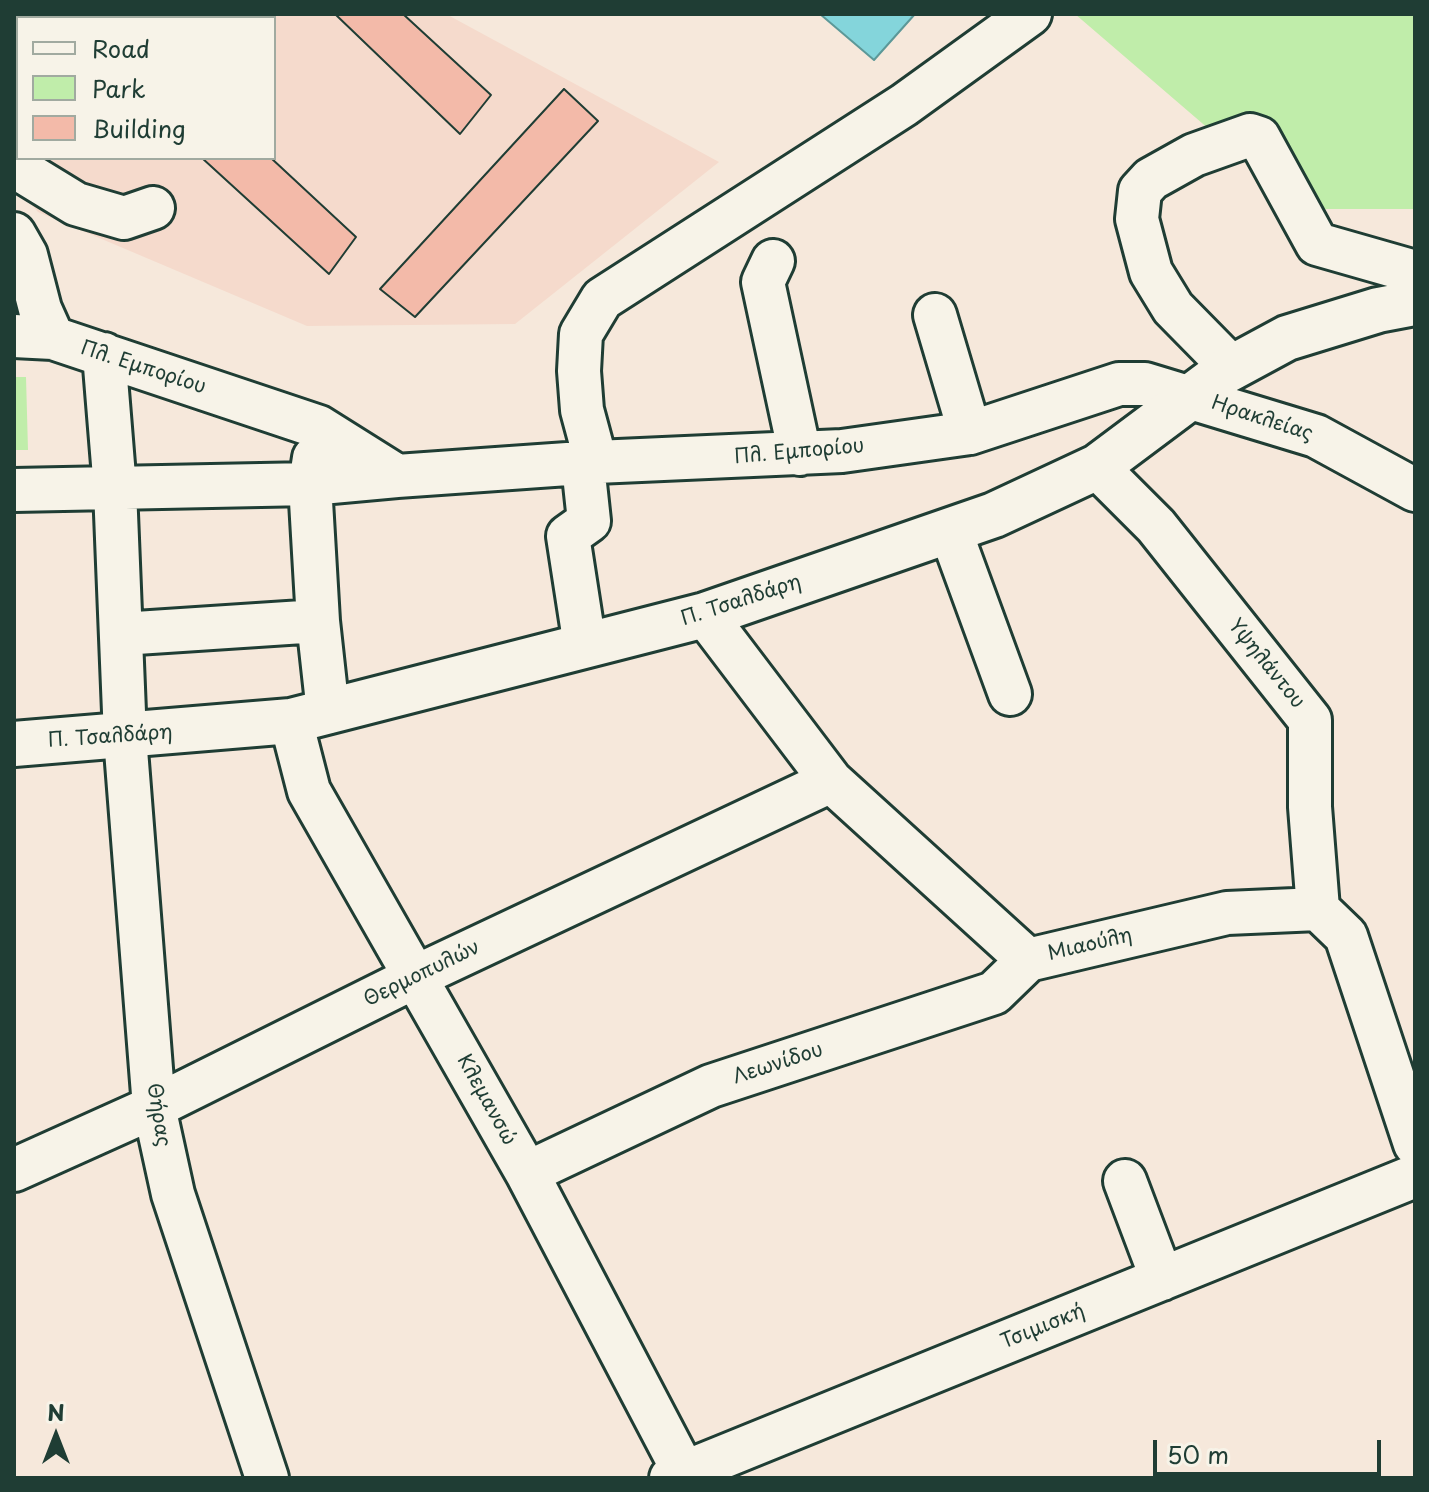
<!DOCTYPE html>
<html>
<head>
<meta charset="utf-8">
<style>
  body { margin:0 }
  #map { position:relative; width:1429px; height:1492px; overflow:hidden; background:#f6e8db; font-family:"Playpen Sans",sans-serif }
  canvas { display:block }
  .frame { position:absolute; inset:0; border:16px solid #1f3d34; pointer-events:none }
  .legend { position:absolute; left:16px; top:16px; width:260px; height:144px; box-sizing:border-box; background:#f7f3e8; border:2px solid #a1aaa0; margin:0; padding:10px 14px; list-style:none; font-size:24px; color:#1f3d34 }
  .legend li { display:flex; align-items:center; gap:16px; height:40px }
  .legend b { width:40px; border:2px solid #a1aaa0 }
  .north { position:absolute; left:16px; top:1396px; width:80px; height:80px; -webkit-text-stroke:6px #f7f3e8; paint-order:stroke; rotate:0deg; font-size:22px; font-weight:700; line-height:32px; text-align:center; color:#1f3d34 }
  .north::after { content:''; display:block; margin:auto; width:28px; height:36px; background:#1f3d34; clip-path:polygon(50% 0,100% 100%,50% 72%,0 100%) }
  .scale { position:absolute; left:1153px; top:1440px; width:228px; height:36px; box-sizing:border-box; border:4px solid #1f3d34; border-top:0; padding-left:10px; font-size:24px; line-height:28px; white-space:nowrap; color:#1f3d34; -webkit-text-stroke:6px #f7f3e8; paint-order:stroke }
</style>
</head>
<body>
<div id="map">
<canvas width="1429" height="1492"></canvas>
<div class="frame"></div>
<ul class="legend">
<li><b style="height:10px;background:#f7f3e8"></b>Road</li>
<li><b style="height:22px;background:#c0edaa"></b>Park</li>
<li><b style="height:22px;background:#f3baa9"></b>Building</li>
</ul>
<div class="north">N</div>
<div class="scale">50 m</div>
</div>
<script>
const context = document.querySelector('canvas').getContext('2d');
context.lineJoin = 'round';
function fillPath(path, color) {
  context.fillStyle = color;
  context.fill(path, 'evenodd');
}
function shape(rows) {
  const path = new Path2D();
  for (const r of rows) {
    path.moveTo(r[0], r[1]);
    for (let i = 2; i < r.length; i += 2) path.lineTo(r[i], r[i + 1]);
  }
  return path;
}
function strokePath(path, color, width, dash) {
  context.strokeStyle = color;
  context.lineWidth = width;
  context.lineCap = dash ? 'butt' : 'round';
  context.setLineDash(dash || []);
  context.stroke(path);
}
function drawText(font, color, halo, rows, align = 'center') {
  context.font = font + ' "Playpen Sans",sans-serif';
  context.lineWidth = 8;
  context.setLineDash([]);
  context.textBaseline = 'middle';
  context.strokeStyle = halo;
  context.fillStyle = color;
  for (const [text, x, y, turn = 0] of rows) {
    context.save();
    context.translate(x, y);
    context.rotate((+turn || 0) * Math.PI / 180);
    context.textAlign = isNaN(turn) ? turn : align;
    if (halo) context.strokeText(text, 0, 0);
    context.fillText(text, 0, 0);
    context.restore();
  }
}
const built = shape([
  [14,14,446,14,719,162,515,324,307,326,38,212,14,184],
  [18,18,274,18,274,158,18,158]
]);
const green = shape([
  [1075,14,1415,14,1415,209,1302,209],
  [14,377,26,377,28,450,14,450]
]);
const water = shape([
  [820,14,915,14,874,60,820,14]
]);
const building = shape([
  [14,14,18,18,18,82,14,78,14,14],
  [335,14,403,14,491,95,460,134,335,14],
  [564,89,598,121,415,317,380,289,564,89],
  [202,158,271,158,356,237,329,274,202,158]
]);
const minor = shape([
  [14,162,27,174,76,204,124,218,153,208],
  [14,234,26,255,40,309,53,338],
  [773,261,763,282,800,454],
  [935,315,970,433],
  [14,336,53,338,319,427,397,476,596,462,842,451,970,433,1119,384,1145,384,1316,436,1415,490],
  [104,354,115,489,125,737,154,1107,173,1194,267,1478],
  [1232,368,1173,308,1151,272,1137,219,1140,191,1151,179,1194,155,1250,135,1259,138,1317,244,1415,272],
  [314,458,310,484,318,621,328,712],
  [596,462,582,410,579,371,581,334,602,299,904,105,1030,14],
  [583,465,589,521,568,536,585,646],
  [1097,467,1156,526,1310,720,1310,807,1318,909],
  [14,490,310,484,397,476],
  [950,530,1010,694],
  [705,615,831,781,1028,960,1227,913,1318,909,1346,936,1415,1144],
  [121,634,318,621],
  [291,721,309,791,527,1173,687,1478],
  [14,1170,154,1107,417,976,831,781],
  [527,1173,711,1086,994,993,1028,960],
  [1125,1181,1162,1279],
  [671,1478,1415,1176]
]);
const major = shape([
  [14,744,291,721,705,615,994,515,1097,467,1224,372,1287,338,1378,310,1415,303]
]);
const streetNames = [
  ["Πλ. Εμπορίου",143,368,18],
  ["Ηρακλείας",1262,419,18],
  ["Πλ. Εμπορίου",799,452,-5],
  ["Π. Τσαλδάρη",741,601,-18],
  ["Υψηλάντου",1266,664,51],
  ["Π. Τσαλδάρη",110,737,-4],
  ["Μιαούλη",1090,945,-13],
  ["Θερμοπυλών",422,974,-26],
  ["Λεωνίδου",778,1064,-18],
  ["Κλεμανσώ",486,1100,61],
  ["Θήρας",158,1115,81],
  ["Τσιμισκή",1043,1327,-22]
];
fillPath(built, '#f5dacc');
fillPath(green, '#c0edaa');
fillPath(water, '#84d5db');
strokePath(water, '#5c9898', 2);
fillPath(building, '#f3baa9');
strokePath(building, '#1f3d34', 2);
strokePath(minor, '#1f3d34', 48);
strokePath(major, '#1f3d34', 50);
strokePath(minor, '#f7f3e8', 42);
strokePath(major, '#f7f3e8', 44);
drawText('20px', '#1f3d34', '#f7f3e8', streetNames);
</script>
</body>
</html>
